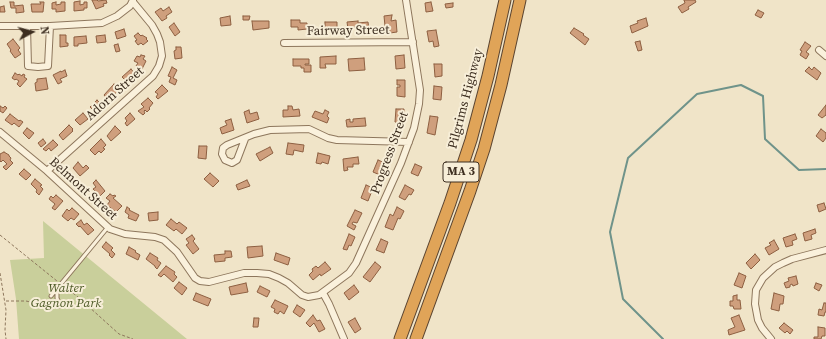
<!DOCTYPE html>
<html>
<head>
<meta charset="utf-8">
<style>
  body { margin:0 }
  #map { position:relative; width:826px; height:339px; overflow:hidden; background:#f0e4c8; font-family:"Source Serif 4",serif }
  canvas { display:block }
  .north { position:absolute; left:12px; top:12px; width:40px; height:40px; -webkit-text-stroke:3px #f7eed8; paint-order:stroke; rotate:83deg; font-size:11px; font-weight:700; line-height:16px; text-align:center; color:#3d2e20 }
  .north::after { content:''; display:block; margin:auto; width:14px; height:18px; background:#3d2e20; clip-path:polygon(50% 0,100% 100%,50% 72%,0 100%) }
</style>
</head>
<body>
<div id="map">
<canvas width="826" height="339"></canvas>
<div class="north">N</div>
</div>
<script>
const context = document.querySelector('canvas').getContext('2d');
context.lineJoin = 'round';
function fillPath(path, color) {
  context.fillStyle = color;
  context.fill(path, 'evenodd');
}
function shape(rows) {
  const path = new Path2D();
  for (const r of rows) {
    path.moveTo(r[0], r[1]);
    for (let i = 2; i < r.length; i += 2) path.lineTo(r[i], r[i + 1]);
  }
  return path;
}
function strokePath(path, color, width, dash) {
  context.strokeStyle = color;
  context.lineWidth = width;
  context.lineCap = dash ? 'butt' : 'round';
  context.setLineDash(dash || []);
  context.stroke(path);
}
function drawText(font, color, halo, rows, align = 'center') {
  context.font = font + ' "Source Serif 4",serif';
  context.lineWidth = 4;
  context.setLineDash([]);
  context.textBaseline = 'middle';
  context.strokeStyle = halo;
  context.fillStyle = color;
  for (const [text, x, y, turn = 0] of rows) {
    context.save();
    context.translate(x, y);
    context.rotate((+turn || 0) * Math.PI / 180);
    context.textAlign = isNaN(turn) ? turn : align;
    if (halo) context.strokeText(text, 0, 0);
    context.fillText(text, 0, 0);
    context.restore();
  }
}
const green = shape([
  [43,221,187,339,19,339,16,299,10,260,44,258]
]);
const stream = shape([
  [663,339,623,299,610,232,628,158,697,94,741,85,763,96,765,139,799,170,826,169]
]);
const building = shape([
  [92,0,97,0,98,1,106,0,107,3,103,4,104,6,96,9,92,0],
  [684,0,695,0,696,2,688,7,689,9,682,13,678,7,685,3,684,0],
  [80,1,80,5,84,4,84,2,87,2,87,8,84,8,84,10,74,11,74,2,80,1],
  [10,2,14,2,14,6,23,5,24,12,16,13,16,8,11,8,10,2],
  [40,2,44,2,43,12,32,12,31,4,41,4,40,2],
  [56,2,56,5,61,4,61,2,65,2,65,11,56,12,56,9,52,9,52,3,56,2],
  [431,2,433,11,426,12,425,3,431,2],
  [453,3,453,7,446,8,445,4,453,3],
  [4,6,5,12,0,12,0,7,4,6],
  [169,7,172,12,166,16,167,18,162,21,155,12,161,8,163,11,169,7],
  [758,10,764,13,761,18,755,15,758,10],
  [392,15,391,21,396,20,397,32,390,33,389,26,385,26,384,16,392,15],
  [230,16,231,25,221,26,220,18,230,16],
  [243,16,250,16,249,20,243,20,243,16],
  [646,18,648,26,632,33,630,26,638,23,637,21,646,18],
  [291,20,300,20,300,23,307,23,307,29,298,30,298,27,291,27,291,20],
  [252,21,269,21,269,28,253,30,252,21],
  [358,21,358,23,368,22,369,30,356,31,356,27,354,27,354,28,348,29,347,22,358,21],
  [325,22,337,22,337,29,325,29,325,22],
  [174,23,180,32,175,36,169,27,174,23],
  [574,28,584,34,583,35,589,39,585,45,570,33,574,28],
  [124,29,126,36,117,39,115,32,124,29],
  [436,30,439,46,434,47,433,41,429,42,427,31,436,30],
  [138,33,141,36,142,35,147,38,146,39,148,41,143,45,141,43,138,45,135,41,137,40,134,36,138,33],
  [60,35,66,35,66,43,68,43,68,46,60,47,60,35],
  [105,35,106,42,97,43,96,36,105,35],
  [86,36,87,43,78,44,78,46,74,46,74,37,86,36],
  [13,39,20,48,18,50,21,54,15,58,10,51,11,50,7,44,13,39],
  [640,41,642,50,638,51,635,42,640,41],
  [805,42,811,46,806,52,809,54,806,59,800,55,802,51,800,50,805,42],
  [118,44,120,51,116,52,114,45,118,44],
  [176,47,181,47,182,58,175,59,174,51,176,50,176,47],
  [141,55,145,56,143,59,146,61,142,69,136,66,138,63,134,61,137,56,140,57,141,55],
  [404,55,405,68,396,69,395,56,404,55],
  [336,56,336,64,325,64,326,68,320,68,320,57,336,56],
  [364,58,365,70,349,71,348,59,364,58],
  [293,59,309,59,309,64,305,64,305,65,311,65,311,72,304,72,304,68,301,68,301,66,293,66,293,59],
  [434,64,442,64,442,76,435,77,434,64],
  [172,67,177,70,173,78,177,80,175,85,169,82,171,77,168,76,172,67],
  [809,67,812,70,814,67,821,73,817,80,805,71,809,67],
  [131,69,136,75,130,81,127,78,125,80,122,77,131,69],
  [65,70,67,76,60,79,62,82,58,84,53,75,61,71,61,72,65,70],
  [15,73,18,75,19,74,22,76,23,74,25,75,24,77,27,79,20,87,17,84,19,81,16,79,15,80,12,78,15,73],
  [46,78,48,89,36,91,35,83,37,82,37,79,46,78],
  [397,80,405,80,405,97,397,96,397,87,400,87,400,85,397,85,397,80],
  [114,84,118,91,108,100,104,95,114,84],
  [162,85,168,91,158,99,156,97,158,94,155,92,162,85],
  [434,86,442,87,441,100,433,99,434,86],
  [148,98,153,103,149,108,150,109,147,112,145,110,144,111,145,113,143,115,138,111,144,107,141,104,148,98],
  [97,100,102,105,95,112,90,107,97,100],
  [826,105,826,115,822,118,818,115,826,105],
  [0,106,3,108,5,106,7,108,3,113,0,111,0,106],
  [288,106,292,106,293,110,299,109,300,116,283,117,283,110,288,110,288,106],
  [396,109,404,109,404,120,399,119,399,123,395,122,396,109],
  [249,110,250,114,257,112,259,119,247,123,244,112,249,110],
  [325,110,329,112,327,116,329,118,327,123,312,117,315,111,323,114,325,110],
  [83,113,88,119,80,125,75,120,83,113],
  [130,113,135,119,127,126,125,123,127,121,125,118,130,113],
  [10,114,19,121,20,120,23,122,19,127,14,123,12,125,5,120,10,114],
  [430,116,438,117,435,135,427,133,430,116],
  [365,118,366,126,347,127,346,120,350,119,350,122,353,122,353,119,365,118],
  [231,119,234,130,222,134,220,128,227,125,225,121,231,119],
  [69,125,73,129,72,130,73,131,63,140,59,135,69,125],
  [115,126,121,132,111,141,107,136,115,126],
  [27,128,34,133,29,139,23,133,27,128],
  [821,129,826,133,826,138,823,142,816,136,821,129],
  [43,139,46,143,41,147,38,143,43,139],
  [101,139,106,145,103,148,105,149,101,153,99,151,95,155,90,150,101,139],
  [53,140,58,145,51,151,49,148,46,151,43,149,53,140],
  [288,143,304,145,303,152,294,150,293,155,286,154,288,143],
  [199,146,207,146,206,159,198,158,199,146],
  [270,147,273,153,260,161,256,154,270,147],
  [4,152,9,155,9,156,11,158,10,160,13,163,6,170,3,167,7,164,3,160,1,162,0,161,0,154,4,152],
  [318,153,330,156,328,164,322,162,321,164,316,163,318,153],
  [358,157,359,164,353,164,353,167,347,167,348,170,344,171,343,159,358,157],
  [378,160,385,163,380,175,373,172,378,160],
  [78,162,83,168,86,165,89,168,80,176,73,168,78,162],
  [415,164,422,167,418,176,411,173,415,164],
  [24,169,31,175,26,180,19,174,24,169],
  [210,173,219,181,213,187,204,179,210,173],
  [35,179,42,185,40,186,43,189,39,195,36,192,37,190,31,184,35,179],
  [96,180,105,191,100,196,93,189,96,187,93,183,96,180],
  [247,180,250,186,238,190,236,185,247,180],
  [366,185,373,188,368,201,361,198,366,185],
  [405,185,414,190,411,195,409,194,405,200,399,197,405,185],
  [110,194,113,196,114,195,116,196,113,198,122,206,116,212,107,205,110,201,106,198,110,194],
  [56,195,63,201,55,210,52,208,55,204,49,199,51,196,53,198,56,195],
  [824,203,826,209,819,212,817,205,824,203],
  [127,207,130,209,129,210,139,215,136,221,128,218,129,215,125,212,127,207],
  [397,207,404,211,400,219,398,218,393,230,385,227,390,214,393,216,397,207],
  [72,208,79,214,74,220,71,218,68,221,62,216,67,209,69,211,72,208],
  [355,210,362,213,357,223,353,222,352,224,356,226,354,230,347,226,355,210],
  [158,212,158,220,149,221,148,213,158,212],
  [171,219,177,224,179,222,187,228,182,234,176,229,174,231,166,225,171,219],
  [81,220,84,225,87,223,94,230,88,235,80,226,79,227,76,224,81,220],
  [815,229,816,233,811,235,812,239,805,241,803,233,815,229],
  [349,234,355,237,351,246,349,245,347,250,343,249,349,234],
  [795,234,797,239,792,241,793,245,786,247,783,238,795,234],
  [192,235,195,239,193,241,199,249,193,254,186,245,189,243,186,239,192,235],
  [381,239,388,242,384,253,376,250,381,239],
  [774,240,779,249,769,255,765,248,771,245,769,243,774,240],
  [106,242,113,248,111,250,115,254,112,258,109,255,110,254,102,247,106,242],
  [262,246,263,256,248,258,247,247,262,246],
  [129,247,136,251,135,252,140,255,138,260,126,254,129,247],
  [225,251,231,251,232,257,225,258,225,261,215,262,214,255,225,254,225,251],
  [150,253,158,258,157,260,161,263,157,269,155,267,155,266,146,259,150,253],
  [276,253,290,258,288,265,274,260,276,253],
  [755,254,760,260,751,269,746,263,755,254],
  [325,262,331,269,321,276,320,274,313,280,309,275,313,271,312,269,316,266,318,268,325,262],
  [375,262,381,267,370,282,363,277,375,262],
  [166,266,175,272,174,274,177,277,173,282,164,274,161,277,158,275,166,266],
  [739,273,746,276,742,288,734,285,739,273],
  [796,276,798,284,793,286,792,284,790,285,790,287,786,288,784,283,789,281,788,278,796,276],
  [179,282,187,288,182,295,174,288,179,282],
  [246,283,248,292,231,295,229,287,246,283],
  [816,283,822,285,819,291,814,288,816,283],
  [354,285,359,292,349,300,344,293,354,285],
  [260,286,270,291,267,297,257,292,260,286],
  [196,293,211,299,208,306,193,300,196,293],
  [774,293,784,296,783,304,780,304,779,311,771,309,774,293],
  [737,295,737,300,740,300,741,309,734,309,733,306,730,306,730,301,733,301,733,296,737,295],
  [275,300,288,306,284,314,280,311,278,314,274,312,275,309,271,307,275,300],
  [824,303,826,303,826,312,825,312,824,316,818,315,819,309,822,310,824,303],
  [297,305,305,310,300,317,293,312,297,305],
  [313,315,317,321,320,320,325,329,319,332,314,323,310,327,306,323,313,315],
  [739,315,745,330,729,335,728,330,735,327,731,318,739,315],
  [254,318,259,318,258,327,253,327,254,318],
  [355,318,361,329,355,333,348,322,355,318],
  [784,323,793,330,790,334,787,331,785,333,779,328,784,323],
  [818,327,825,328,825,336,822,336,821,339,814,339,814,337,818,337,818,327]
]);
const path = shape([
  [0,235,57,281],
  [0,273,6,310,5,330,6,339],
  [65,287,78,297,119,334,133,339],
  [6,301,26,301,35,303]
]);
const service = shape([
  [57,290,57,298,60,306],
  [51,296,108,227]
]);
const minor = shape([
  [0,26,50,26,102,23,117,16,130,6,133,0],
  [27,26,28,66,38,67,48,66,50,26],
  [284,43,413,42],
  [819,50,826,56],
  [0,132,47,171,110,229,125,234,155,237,164,240,177,252,195,278,200,281,209,282,244,273,257,273,269,274,279,278,288,283,302,295,308,297,319,295,349,273,356,263,401,163,414,128,419,104,420,90,406,0],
  [245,139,237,160,232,163,225,160,222,154,223,148,227,145,254,134,270,130,309,129,328,138,337,140,409,142],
  [47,171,153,76,159,66,162,56,160,42,157,34,152,25,133,2],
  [323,293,329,304,344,339],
  [771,339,762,328,758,320,755,304,756,290,763,278,775,267,783,263,792,259,826,250]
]);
const motorway = shape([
  [400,339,450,203,471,140,488,76,505,0],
  [416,339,470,191,484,149,501,85,520,0]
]);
const shields = [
  [461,172,36]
];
const shieldNames = [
  ["MA 3",461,172]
];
const streetNames = [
  ["Fairway Street",348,31,-1],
  ["Adorn Street",115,94,-42],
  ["Pilgrims Highway",466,99,-75],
  ["Progress Street",390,153,-70],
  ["Belmont Street",83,189,42]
];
const parkNames = [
  ["Walter",66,289],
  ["Gagnon Park",66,304]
];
fillPath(green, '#c9cf9b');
strokePath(stream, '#6f938a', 2);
fillPath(building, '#cf9f7d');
strokePath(building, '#8d5f41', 1);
strokePath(service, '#8d765c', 5);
strokePath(minor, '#8d765c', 8);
strokePath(motorway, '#5b4430', 13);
strokePath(path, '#8d765c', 1, [3, 2]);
strokePath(service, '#faf1dc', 3);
strokePath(minor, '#faf1dc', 6);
strokePath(motorway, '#e0a458', 11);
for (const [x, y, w] of shields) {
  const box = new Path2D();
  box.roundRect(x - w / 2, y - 10, w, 20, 3);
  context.fillStyle = '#f7eed8';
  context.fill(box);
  strokePath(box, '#3d2e20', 1);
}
drawText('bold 12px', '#3d2e20', null, shieldNames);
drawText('13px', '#3d2e20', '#f7eed8', streetNames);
drawText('italic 13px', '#4d5a26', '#f7eed8', parkNames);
</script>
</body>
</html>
